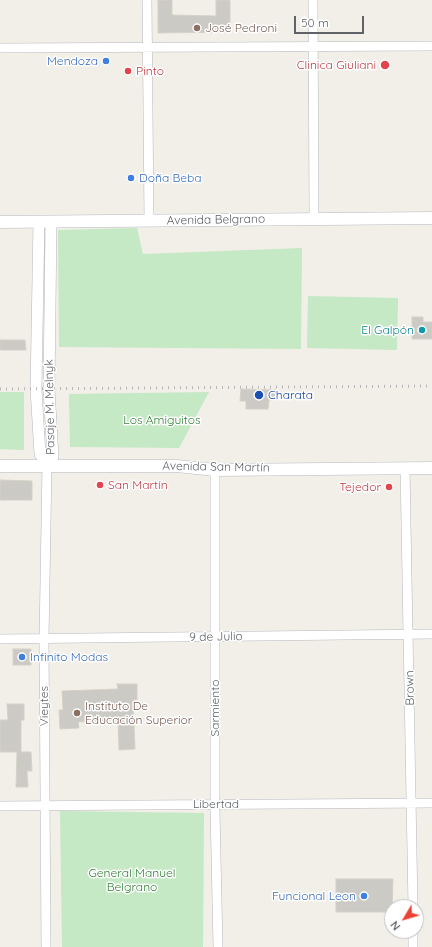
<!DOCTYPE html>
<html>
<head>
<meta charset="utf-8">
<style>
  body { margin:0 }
  #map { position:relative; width:432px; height:947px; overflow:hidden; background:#f1efe8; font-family:Quicksand,sans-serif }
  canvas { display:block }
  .north { position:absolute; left:384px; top:899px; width:40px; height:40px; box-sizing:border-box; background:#fff; border:1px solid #bfc1c3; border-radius:50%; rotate:232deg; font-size:11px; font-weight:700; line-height:16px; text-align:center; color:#5f6368 }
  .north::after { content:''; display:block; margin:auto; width:14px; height:18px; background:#ea4335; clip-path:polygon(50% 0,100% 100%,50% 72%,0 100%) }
  .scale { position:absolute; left:294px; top:16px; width:70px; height:18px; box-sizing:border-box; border:2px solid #5f6368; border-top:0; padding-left:5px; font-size:12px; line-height:14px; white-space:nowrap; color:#5f6368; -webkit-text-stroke:3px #fff; paint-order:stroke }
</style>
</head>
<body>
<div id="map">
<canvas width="432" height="947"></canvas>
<div class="north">N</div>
<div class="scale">50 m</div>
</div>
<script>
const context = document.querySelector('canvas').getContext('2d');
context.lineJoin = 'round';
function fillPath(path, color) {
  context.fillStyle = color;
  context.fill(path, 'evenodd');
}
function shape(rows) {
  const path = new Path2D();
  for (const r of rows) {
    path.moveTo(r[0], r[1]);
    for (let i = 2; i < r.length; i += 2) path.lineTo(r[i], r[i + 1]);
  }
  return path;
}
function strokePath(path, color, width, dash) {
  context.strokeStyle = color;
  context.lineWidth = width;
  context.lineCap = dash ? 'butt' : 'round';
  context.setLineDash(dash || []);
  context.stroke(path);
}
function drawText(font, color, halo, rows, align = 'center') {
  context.font = font + ' Quicksand,sans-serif';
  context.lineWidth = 3;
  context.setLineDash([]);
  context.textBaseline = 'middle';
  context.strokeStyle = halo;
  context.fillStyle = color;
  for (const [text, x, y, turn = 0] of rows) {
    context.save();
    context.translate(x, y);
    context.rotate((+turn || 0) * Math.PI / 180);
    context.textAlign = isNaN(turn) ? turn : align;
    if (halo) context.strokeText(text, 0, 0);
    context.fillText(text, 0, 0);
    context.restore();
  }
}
const green = shape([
  [137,228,143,254,302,248,301,349,59,347,58,230],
  [308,296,398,298,397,350,307,348],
  [0,392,24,392,24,450,0,449],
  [209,392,179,448,70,447,69,394],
  [60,811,204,813,203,947,62,947]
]);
const building = shape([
  [158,0,172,0,172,15,216,16,216,0,230,0,230,32,158,33,158,0],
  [412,317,423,317,423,322,432,322,432,339,412,339,412,317],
  [0,340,25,340,26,350,0,350,0,340],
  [241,389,276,390,274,400,269,400,268,409,246,409,246,401,240,401,241,389],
  [0,480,32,481,32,500,0,500,0,480],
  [13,649,31,649,31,665,13,665,13,649],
  [117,684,137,684,137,700,133,700,135,749,119,750,118,720,78,722,79,728,60,729,59,710,63,710,62,691,118,689,117,684],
  [7,704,24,704,24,720,21,720,21,752,31,752,32,771,27,771,28,787,16,787,17,752,0,752,0,720,8,720,7,704],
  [336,879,393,879,392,912,336,912,336,879]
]);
const minor = shape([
  [147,0,149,221],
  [313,0,314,219],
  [0,48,432,46],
  [405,468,413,907],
  [215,470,215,809,218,947],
  [0,639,432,634],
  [0,806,432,803],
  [413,931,413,947],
  [46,947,44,639,47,465]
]);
const tertiary = shape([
  [39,222,36,389,40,454,47,465,53,457,49,389,51,222]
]);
const secondary = shape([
  [0,222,432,218],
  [0,466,177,466,215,470,432,468]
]);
const rail = shape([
  [0,389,432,386]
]);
const markers = [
  [197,28,4,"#8d6e63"],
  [106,61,4,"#3f7fe0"],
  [385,65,5,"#e0444e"],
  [128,71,4,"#e0444e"],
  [131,178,4,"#3f7fe0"],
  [422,330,4,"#0f9aa8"],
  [259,395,5,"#1a4fb4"],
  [100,485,4,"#e0444e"],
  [389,487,4,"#e0444e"],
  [22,657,4,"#3f7fe0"],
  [77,713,4,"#8d6e63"],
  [364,896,4,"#3f7fe0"]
];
const educationNames = [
  ["José Pedroni",205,28],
  ["Instituto De",85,706],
  ["Educación Superior",85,720]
];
const shopNames = [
  ["Mendoza",98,61],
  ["Doña Beba",139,178,"left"],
  ["Infinito Modas",30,657,"left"],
  ["Funcional Leon",356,896]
];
const healthNames = [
  ["Clinica Giuliani",376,65],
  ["Pinto",136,71,"left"],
  ["San Martín",108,485,"left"],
  ["Tejedor",381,487]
];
const streetNames = [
  ["Avenida Belgrano",216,220,-1],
  ["Pasaje M. Melnyk",50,407,-91],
  ["Avenida San Martín",216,467,1],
  ["9 de Julio",216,637,-1],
  ["Brown",410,688,-91],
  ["Vieytes",44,706,-90],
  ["Sarmiento",215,708,-90],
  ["Libertad",216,804]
];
const cultureNames = [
  ["El Galpón",414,330]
];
const transitNames = [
  ["Charata",268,395]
];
const parkNames = [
  ["Los Amiguitos",162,420],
  ["General Manuel",132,873],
  ["Belgrano",132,887]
];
fillPath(green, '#c5e8c5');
fillPath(building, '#cccac5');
strokePath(building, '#d6d1c6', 1);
strokePath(minor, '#b5b8bc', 10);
strokePath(tertiary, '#b5b8bc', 12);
strokePath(secondary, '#b6babf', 13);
strokePath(minor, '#fff', 9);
strokePath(tertiary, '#fff', 11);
strokePath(secondary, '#fff', 12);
strokePath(rail, '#b6b7b8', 3, [1, 5]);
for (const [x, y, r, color] of markers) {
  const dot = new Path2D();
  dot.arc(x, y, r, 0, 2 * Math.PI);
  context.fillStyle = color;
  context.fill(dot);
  strokePath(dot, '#fff', 1.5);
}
drawText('12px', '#785e54', '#fff', educationNames, 'left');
drawText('12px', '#366cbe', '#fff', shopNames, 'right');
drawText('12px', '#be3a42', '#fff', healthNames, 'right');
drawText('12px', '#5f6368', '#fff', streetNames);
drawText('12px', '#0d838f', '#fff', cultureNames, 'right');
drawText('12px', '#164399', '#fff', transitNames, 'left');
drawText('12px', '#348238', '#fff', parkNames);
</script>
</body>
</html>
